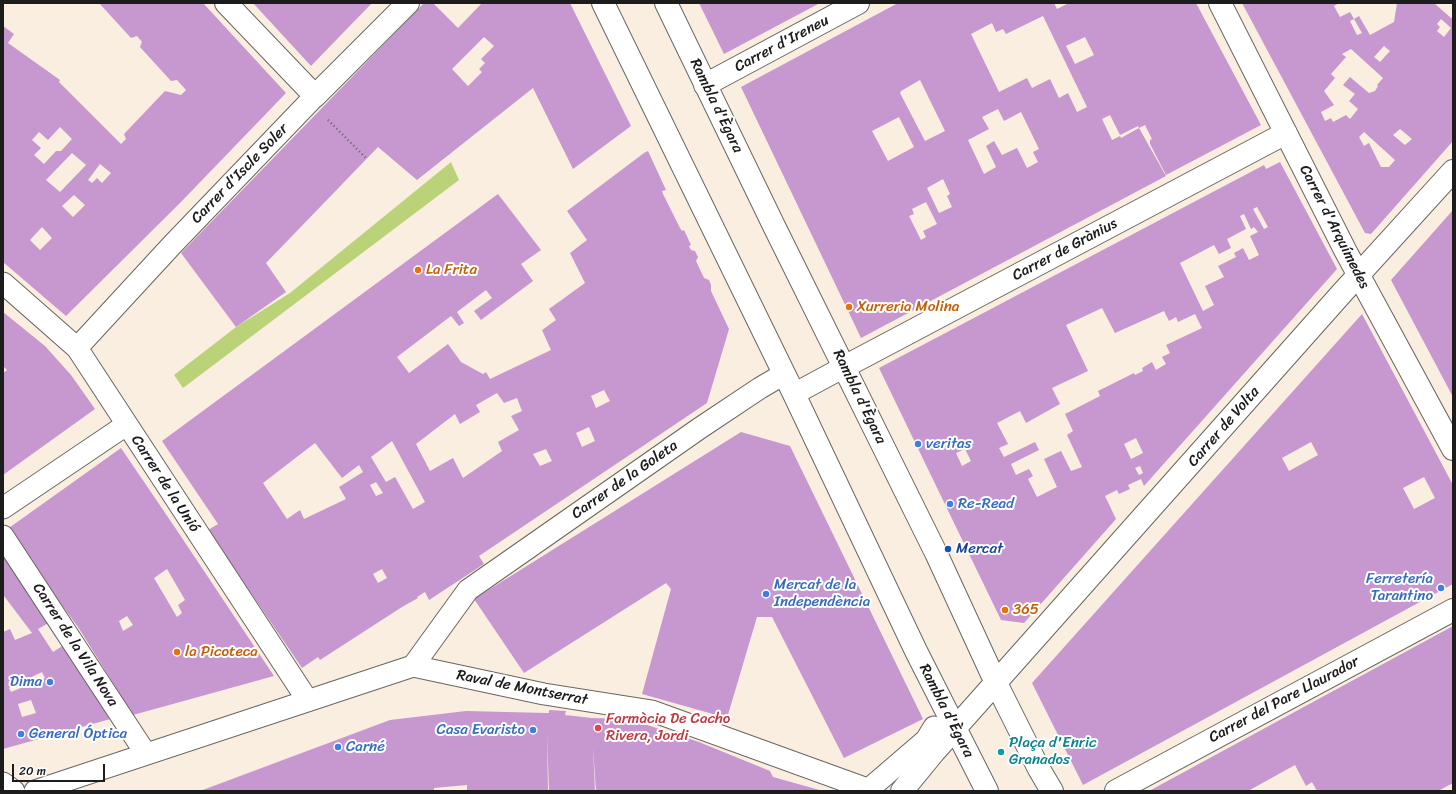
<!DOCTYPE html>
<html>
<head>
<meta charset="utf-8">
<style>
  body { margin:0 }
  #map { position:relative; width:1456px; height:794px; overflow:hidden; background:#f9eee0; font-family:Sriracha,sans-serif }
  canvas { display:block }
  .frame { position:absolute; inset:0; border:4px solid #1c1c1c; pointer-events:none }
  .scale { position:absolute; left:12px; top:764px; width:93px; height:18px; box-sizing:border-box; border:2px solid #1c1c1c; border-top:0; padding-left:5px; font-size:12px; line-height:14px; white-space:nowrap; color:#1c1c1c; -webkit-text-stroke:3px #fff; paint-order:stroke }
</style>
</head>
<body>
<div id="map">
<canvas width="1456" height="794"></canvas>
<div class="frame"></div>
<div class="scale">20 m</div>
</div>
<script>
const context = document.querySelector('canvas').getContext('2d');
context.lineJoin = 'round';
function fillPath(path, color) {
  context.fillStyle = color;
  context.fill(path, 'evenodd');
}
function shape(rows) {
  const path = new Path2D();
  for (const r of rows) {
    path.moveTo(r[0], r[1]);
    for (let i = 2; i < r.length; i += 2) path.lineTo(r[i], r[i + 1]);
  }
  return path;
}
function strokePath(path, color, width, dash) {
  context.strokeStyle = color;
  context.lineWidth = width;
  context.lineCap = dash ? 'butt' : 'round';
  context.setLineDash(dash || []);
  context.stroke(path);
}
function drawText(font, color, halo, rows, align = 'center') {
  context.font = font + ' Sriracha,sans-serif';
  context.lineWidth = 4;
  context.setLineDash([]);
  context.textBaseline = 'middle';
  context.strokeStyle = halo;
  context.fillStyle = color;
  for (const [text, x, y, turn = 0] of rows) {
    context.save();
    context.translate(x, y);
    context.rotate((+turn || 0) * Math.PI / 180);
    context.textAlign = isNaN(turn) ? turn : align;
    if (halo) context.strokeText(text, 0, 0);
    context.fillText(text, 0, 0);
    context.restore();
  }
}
const green = shape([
  [451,162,459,180,183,388,174,375,236,327,290,293]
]);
const building = shape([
  [99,3,203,3,286,93,181,202,66,316,3,262,3,26,14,34,8,43,60,80,59,82,121,144,126,139,124,134,165,91,181,95,186,90,177,80,171,81,140,47,142,42,137,36,131,38],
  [60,127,72,139,61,151,56,151,44,164,34,155,41,148,32,140,39,132,48,140],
  [72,153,86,165,60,192,46,180],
  [100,164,111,173,102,183,97,178,92,183,88,180],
  [74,195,85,205,73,217,62,206],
  [42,227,52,238,40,250,30,240],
  [253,3,372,3,311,66],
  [424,3,433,3,458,28,482,3,570,3,631,126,573,169,533,88,417,180,378,147,266,263,286,292,236,327,181,253],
  [484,37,494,46,481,59,485,63,479,69,482,72,468,86,452,69],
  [699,3,820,3,724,54],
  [898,3,1054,3,1057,9,1069,3,1196,3,1261,125,1166,175,1150,144,1150,140,1152,139,1145,125,1139,128,1166,176,861,338,741,87],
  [1043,16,1087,107,1077,112,1068,93,1059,98,1050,79,1032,88,1027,78,999,92,971,34,992,23,996,32,1003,29,1006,34],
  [1085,37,1094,55,1075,64,1066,46],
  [920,80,945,131,925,141,900,93,901,91],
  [998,109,1004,121,1021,112,1039,149,1033,152,1038,162,1027,168,1017,148,1002,155,994,141,986,146,996,167,984,174,968,140,989,129,982,117],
  [1110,115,1120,135,1138,126,1139,128,1121,138,1120,136,1112,140,1102,119],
  [899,117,914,147,888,161,872,131],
  [943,179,950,194,947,196,952,207,939,213,927,188],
  [926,202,937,224,923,231,926,237,921,240,909,216,914,214,912,209],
  [1242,3,1339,3,1334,6,1340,17,1350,12,1354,19,1359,16,1370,35,1394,22,1397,3,1434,3,1451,18,1453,17,1453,141,1371,234,1365,233],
  [1354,19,1362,33,1357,35,1350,21],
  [1441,19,1451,28,1444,37,1437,31,1440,27,1437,24],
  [1384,46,1390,51,1380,62,1374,57],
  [1351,49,1383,78,1377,85,1378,86,1375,91,1369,93,1350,77,1343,85,1355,94,1349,101,1358,109,1350,119,1346,115,1333,122,1331,118,1325,121,1321,112,1334,105,1324,91,1335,78,1331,74,1346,57,1342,54],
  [1400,129,1412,139,1405,145,1393,135],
  [1364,132,1395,160,1389,167,1381,167,1369,143,1364,146,1359,137],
  [648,151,666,190,662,191,663,194,680,228,682,231,684,230,691,245,689,246,691,250,695,251,698,257,696,261,704,278,709,280,711,285,711,291,729,329,707,403,479,556,484,564,429,600,425,592,417,597,418,598,402,607,320,660,318,657,302,668,208,530,218,524,162,441,498,194,541,250,521,264,533,281,481,320,474,311,492,298,486,290,457,312,464,323,459,326,451,316,397,357,409,373,448,344,461,362,483,374,486,372,490,379,551,350,542,330,556,320,549,309,585,283,570,253,587,240,567,211,644,153],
  [604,390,610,401,596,408,591,396],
  [497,393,504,403,517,398,522,411,511,416,519,430,498,442,502,451,463,478,453,458,430,471,416,444,455,414,460,424,480,412,476,405],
  [589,427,595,441,582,447,576,433],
  [392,441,425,502,413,509,395,477,386,482,371,457],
  [315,443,342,478,359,465,363,472,339,487,346,499,304,519,300,510,287,519,263,483],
  [546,449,552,461,540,466,533,454],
  [376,482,383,493,376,496,370,485],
  [382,569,387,578,378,583,373,574],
  [1280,162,1337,269,1144,486,1141,479,1128,485,1130,489,1119,494,1117,490,1105,496,1116,519,1024,623,1001,620,879,368,1264,165,1266,169],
  [1257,207,1268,227,1264,229,1253,209],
  [1244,214,1251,229,1254,227,1258,232,1250,236,1259,255,1249,260,1243,248,1234,253,1236,257,1218,266,1224,277,1205,286,1214,305,1203,311,1180,263,1214,245,1219,254,1231,248,1227,239,1246,229,1240,216],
  [1102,308,1115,333,1164,311,1169,321,1176,317,1178,322,1195,314,1202,328,1166,345,1170,353,1162,357,1166,364,1156,370,1152,362,1142,368,1143,371,1135,375,1134,373,1098,391,1100,396,1065,414,1073,431,1067,435,1082,467,1071,471,1061,451,1044,459,1057,487,1037,497,1028,479,1033,476,1029,469,1016,475,1011,464,1039,450,1035,442,1004,457,999,448,1008,444,997,423,1020,411,1026,423,1060,404,1052,388,1088,371,1066,325],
  [1136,438,1143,453,1131,459,1124,444],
  [965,449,971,461,962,466,956,453],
  [1140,466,1143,473,1139,475,1135,468],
  [1453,210,1453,397,1391,280],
  [3,312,45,346,71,375,95,409,3,475,3,373,7,370,3,366],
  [1362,314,1453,485,1453,584,1083,785,1032,683],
  [1311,442,1318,455,1289,471,1282,458],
  [1424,477,1435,498,1414,509,1403,488],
  [741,432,790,446,923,719,844,758,772,617,757,617,727,718,642,694,671,589,666,583,524,673,474,599],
  [121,448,176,529,274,676,133,715,78,627,6,530],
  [167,569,185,600,178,605,182,613,177,617,154,578],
  [127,616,133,625,123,631,119,621],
  [3,552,52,621,38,629,53,652,67,643,114,718,3,749,3,632,10,629,15,640,32,633,4,596,3,597],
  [42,672,45,678,11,692,9,688],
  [31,700,36,713,22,717,18,704],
  [1453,626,1453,783,1438,791,1317,791,1312,782,1306,786,1295,765,1248,791,1149,791],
  [549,710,566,711,565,715,592,718,629,719,699,742,770,771,773,777,823,791,596,791,593,747,595,791,549,791,547,733,548,791,467,791,467,785,434,788,434,791,200,791,390,720,466,711,547,713,549,713]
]);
const path = shape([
  [328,120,367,159]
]);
const pedestrian = shape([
  [3,283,77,348,308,701],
  [77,348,172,245,315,96],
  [794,394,844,367],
  [3,508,126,425],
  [3,536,146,754],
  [413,666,468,590,700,428,760,388,784,374],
  [3,783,14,791],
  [869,789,926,740,934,727],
  [35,791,413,666,544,694,652,711,873,791]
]);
const minor = shape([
  [226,3,315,96,408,3],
  [603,3,794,394,916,651,987,791],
  [666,3,774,226,936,553,996,683,1039,769,1052,791],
  [1220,3,1345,250,1453,449],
  [705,85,858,3],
  [844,367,1286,133],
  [902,791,934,752,1342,293,1453,171],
  [1116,791,1453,610]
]);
const markers = [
  [418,270,4,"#e8710a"],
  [849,307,4,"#e8710a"],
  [918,444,4,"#3f7fe0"],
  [950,504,4,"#3f7fe0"],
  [948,549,4,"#1a4fb4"],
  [1441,588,4,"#3f7fe0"],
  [766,594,4,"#3f7fe0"],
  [1005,610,4,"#e8710a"],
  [177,652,4,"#e8710a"],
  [50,682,4,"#3f7fe0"],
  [598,728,4,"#e0444e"],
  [533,730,4,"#3f7fe0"],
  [21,734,4,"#3f7fe0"],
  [338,747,4,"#3f7fe0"],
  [1001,752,4,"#0f9aa8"]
];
const streetNames = [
  ["Carrer d'Ireneu",782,44,-28],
  ["Rambla d'Ègara",716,106,64],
  ["Carrer d'Iscle Soler",240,174,-46],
  ["Carrer d'Arquímedes",1334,227,63],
  ["Carrer de Grànius",1065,250,-28],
  ["Rambla d'Ègara",859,397,64],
  ["Carrer de Volta",1224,427,-49],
  ["Carrer de la Goleta",625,480,-35],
  ["Carrer de la Unió",165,484,57],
  ["Carrer de la Vila Nova",75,645,57],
  ["Raval de Montserrat",522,688,11],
  ["Carrer del Pare Llaurador",1284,700,-28],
  ["Rambla d'Ègara",946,711,63]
];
const foodNames = [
  ["La Frita",426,270],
  ["Xurreria Molina",857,307],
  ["365",1013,610],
  ["la Picoteca",185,652]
];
const shopNames = [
  ["veritas",926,444],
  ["Re-Read",958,504],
  ["Ferretería",1433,579,"right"],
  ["Tarantino",1433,596,"right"],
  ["Mercat de la",774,585],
  ["Independència",774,602],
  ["Dima",42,682,"right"],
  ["Casa Evaristo",525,730,"right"],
  ["General Óptica",29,734],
  ["Carné",346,747]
];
const transitNames = [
  ["Mercat",956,549]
];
const healthNames = [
  ["Farmàcia De Cacho",606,719],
  ["Rivera, Jordi",606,736]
];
const cultureNames = [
  ["Plaça d'Enric",1009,743],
  ["Granados",1009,760]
];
fillPath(green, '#bad378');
fillPath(building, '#c797d0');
strokePath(pedestrian, '#696661', 23);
strokePath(minor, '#696661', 24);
strokePath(path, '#696661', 2.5, [1, 3]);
strokePath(pedestrian, '#fff', 21);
strokePath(minor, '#fff', 22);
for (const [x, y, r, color] of markers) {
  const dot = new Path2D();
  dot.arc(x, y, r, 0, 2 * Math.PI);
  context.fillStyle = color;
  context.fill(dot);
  strokePath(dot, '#fff', 1.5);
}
drawText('15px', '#1c1c1c', '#fff', streetNames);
drawText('15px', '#c56008', '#fff', foodNames, 'left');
drawText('15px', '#366cbe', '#fff', shopNames, 'left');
drawText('15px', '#164399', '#fff', transitNames, 'left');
drawText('15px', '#be3a42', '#fff', healthNames, 'left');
drawText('15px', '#0d838f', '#fff', cultureNames, 'left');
</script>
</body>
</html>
